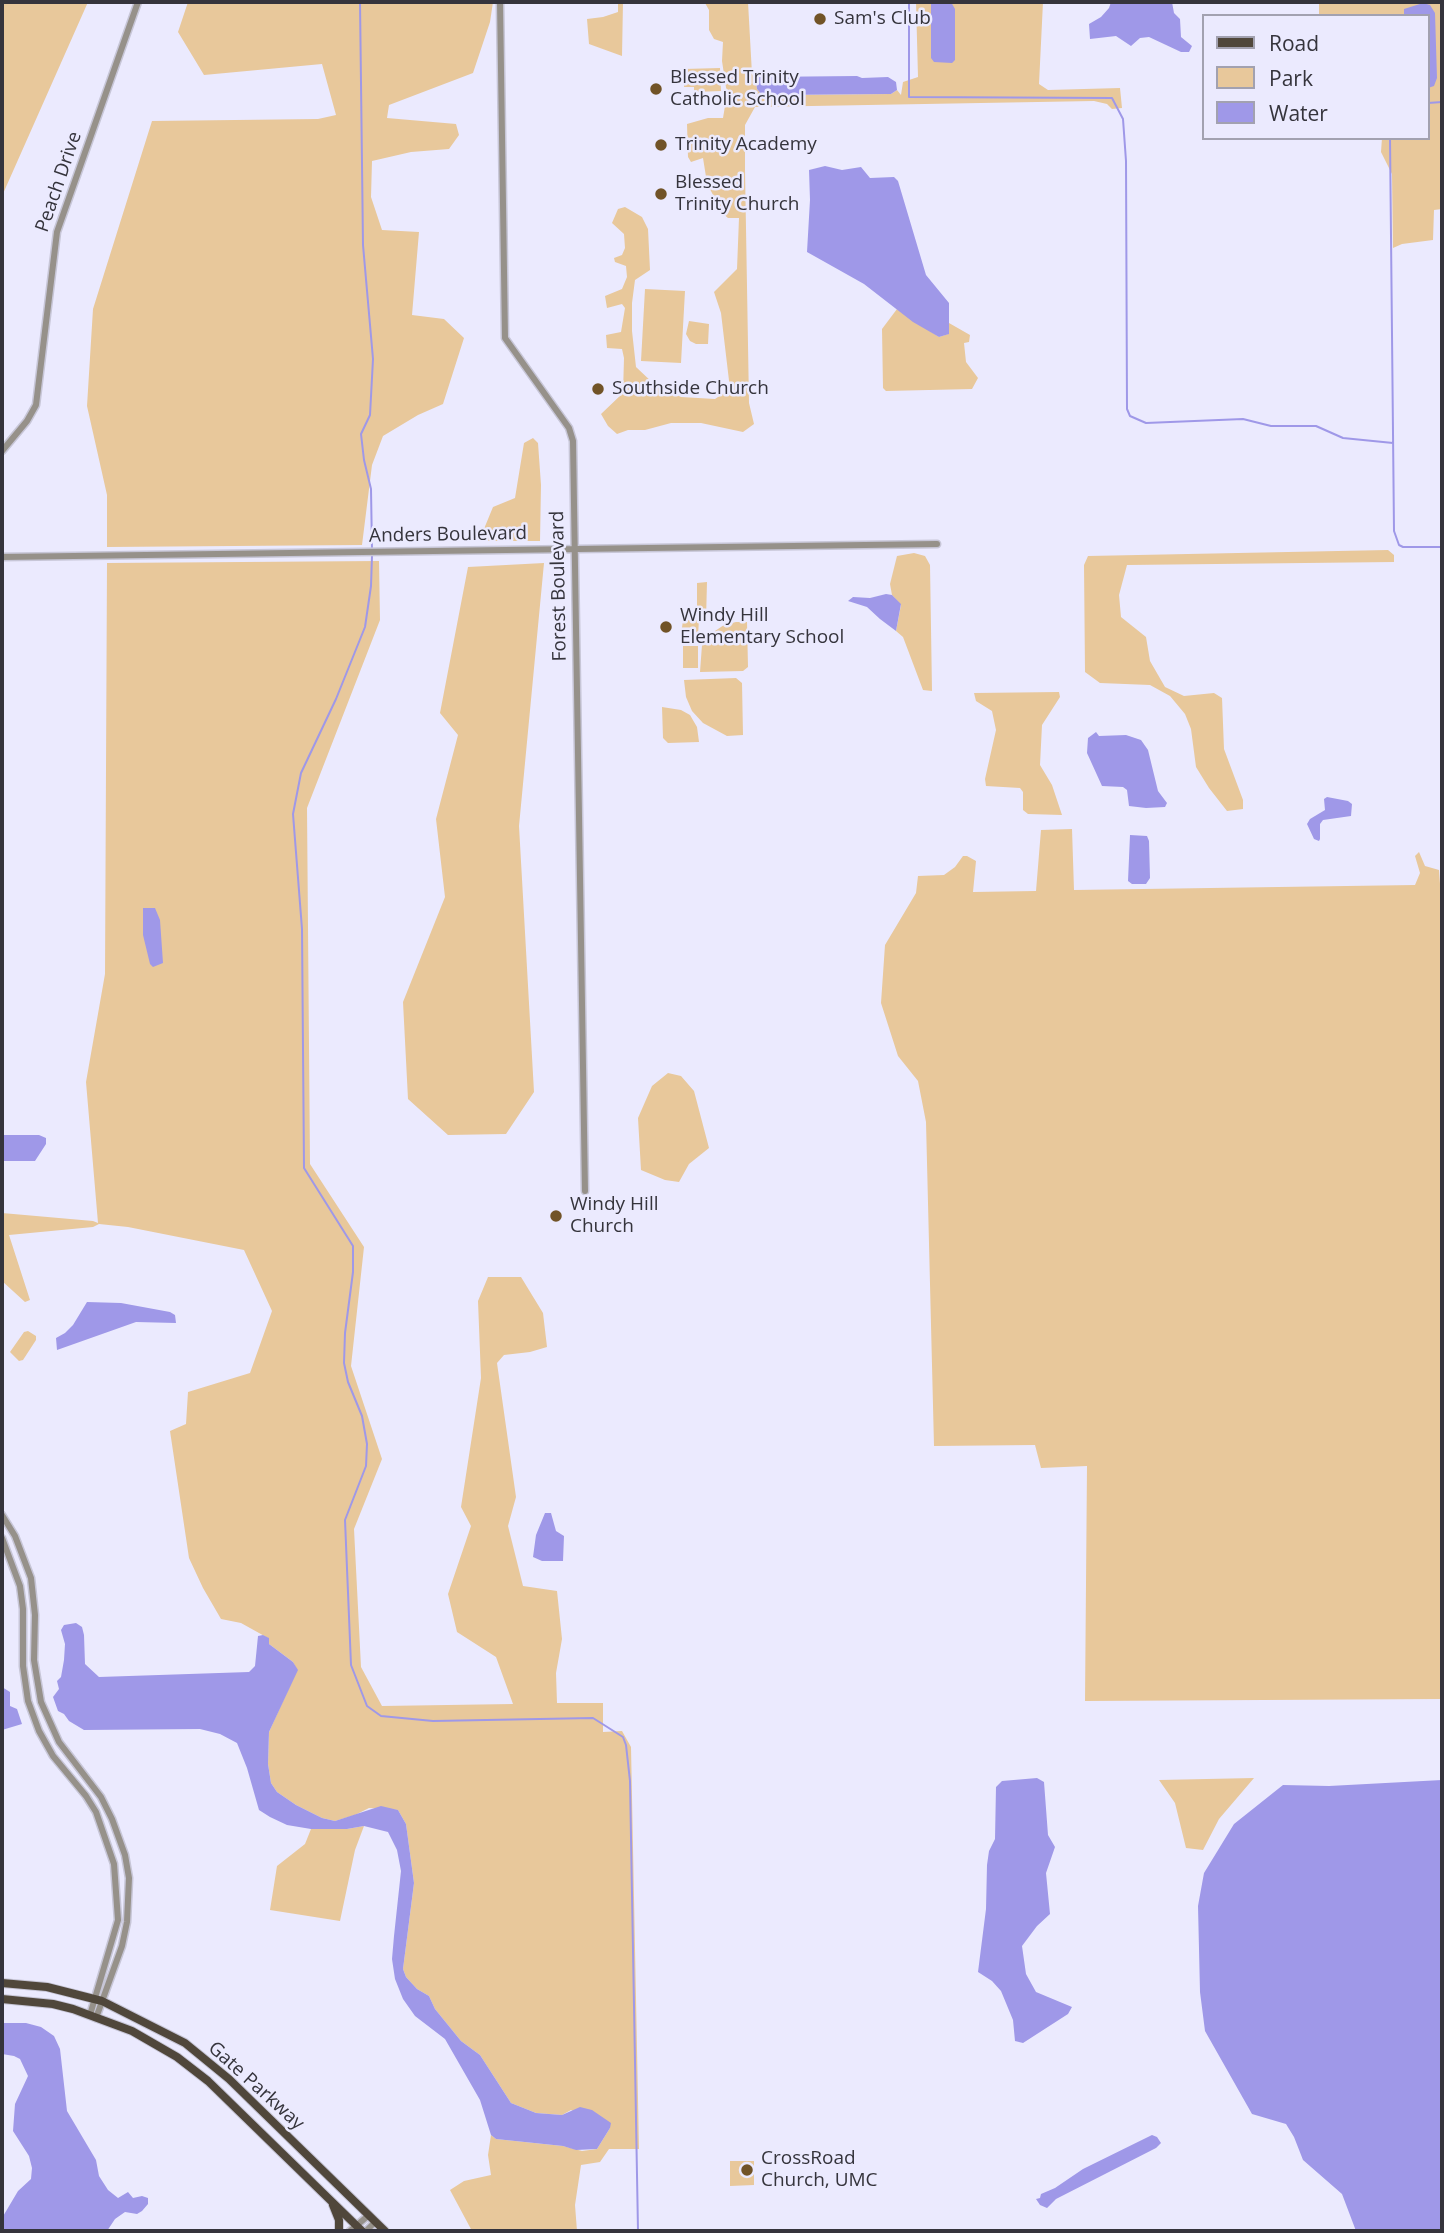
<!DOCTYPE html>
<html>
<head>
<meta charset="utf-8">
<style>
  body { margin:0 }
  #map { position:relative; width:1444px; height:2233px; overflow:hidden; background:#ebeafe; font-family:"Open Sans",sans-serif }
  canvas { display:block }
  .frame { position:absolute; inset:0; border:4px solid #35343c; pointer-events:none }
  .legend { position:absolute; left:1202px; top:14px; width:228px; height:126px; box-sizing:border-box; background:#ebeafe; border:2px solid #a2a1b0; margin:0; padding:9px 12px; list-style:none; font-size:21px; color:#35343c }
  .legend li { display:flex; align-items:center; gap:14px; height:35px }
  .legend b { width:35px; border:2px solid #a2a1b0 }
</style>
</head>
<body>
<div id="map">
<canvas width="1444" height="2233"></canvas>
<div class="frame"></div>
<ul class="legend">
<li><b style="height:9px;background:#50473b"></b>Road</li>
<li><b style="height:19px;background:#e8c89b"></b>Park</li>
<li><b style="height:19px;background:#9f98e8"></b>Water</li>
</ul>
</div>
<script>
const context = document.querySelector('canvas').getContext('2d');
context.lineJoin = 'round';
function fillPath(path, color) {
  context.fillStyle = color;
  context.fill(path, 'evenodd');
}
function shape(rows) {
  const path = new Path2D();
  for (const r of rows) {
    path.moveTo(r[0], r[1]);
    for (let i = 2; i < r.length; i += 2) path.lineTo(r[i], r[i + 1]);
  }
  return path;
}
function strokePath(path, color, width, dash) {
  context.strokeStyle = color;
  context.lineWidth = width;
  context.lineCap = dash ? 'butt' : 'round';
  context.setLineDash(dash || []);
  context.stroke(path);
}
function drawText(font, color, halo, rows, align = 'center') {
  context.font = font + ' "Open Sans",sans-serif';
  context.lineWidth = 5;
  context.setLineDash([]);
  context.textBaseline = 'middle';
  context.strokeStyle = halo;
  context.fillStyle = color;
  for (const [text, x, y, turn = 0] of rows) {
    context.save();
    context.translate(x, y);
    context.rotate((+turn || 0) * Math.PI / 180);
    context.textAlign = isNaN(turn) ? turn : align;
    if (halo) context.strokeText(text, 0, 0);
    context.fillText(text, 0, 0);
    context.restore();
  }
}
const green = shape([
  [2,2,88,2,2,196],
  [188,2,493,2,490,22,473,73,389,105,387,118,456,124,459,135,449,149,411,152,372,161,371,197,382,230,419,232,412,315,444,319,464,338,443,404,418,415,383,436,372,465,362,545,107,547,107,495,87,406,93,309,152,121,318,119,336,115,322,64,204,75,178,32],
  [618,2,623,2,622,56,589,44,587,19,603,17,618,12],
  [700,2,748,2,752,74,756,80,757,89,761,94,774,95,891,94,897,90,901,95,903,82,918,77,916,2,1043,2,1039,84,1048,90,1120,88,1122,108,1112,109,1107,104,1094,101,755,107,745,125,745,170,749,403,754,424,743,432,701,423,671,423,645,430,628,430,617,434,608,426,601,414,623,393,624,358,622,349,607,348,606,335,621,332,625,308,622,304,607,308,605,296,622,289,627,277,626,266,615,262,614,258,622,255,625,248,624,234,612,223,618,209,625,207,642,217,648,229,650,270,635,280,632,303,632,331,636,367,654,384,681,397,715,399,730,389,721,313,714,292,737,269,739,218,728,218,722,213,707,183,703,158,691,162,688,157,687,124,708,118,723,118,727,94,722,61,723,42,714,39,709,30,709,10,705,3],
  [1319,2,1442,2,1442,209,1434,210,1433,240,1402,244,1393,248,1392,174,1381,152,1382,138,1428,138,1428,16,1319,16],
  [720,68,721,91,694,92,694,87,684,87,684,69],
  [645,289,685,291,681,363,641,361],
  [897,309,939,337,948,334,949,323,970,335,969,342,964,343,966,362,978,378,972,389,886,391,883,388,882,329],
  [689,321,709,324,708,344,696,344,690,341,686,334],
  [533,438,538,443,541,485,540,541,479,541,493,507,515,498,524,443],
  [1388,550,1394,555,1394,562,1127,565,1119,595,1121,617,1146,637,1150,661,1165,687,1184,696,1214,693,1222,698,1224,749,1243,800,1243,809,1227,811,1209,788,1196,767,1191,729,1185,714,1170,696,1150,685,1100,683,1085,672,1084,565,1088,556],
  [914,553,925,556,930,565,932,691,923,690,903,637,896,631,901,605,892,595,890,584,897,556],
  [379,561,380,620,307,808,310,1164,364,1247,351,1366,382,1459,354,1529,361,1667,382,1706,513,1704,496,1657,457,1632,448,1594,471,1526,461,1507,481,1378,478,1301,488,1277,521,1277,543,1313,547,1347,530,1352,504,1355,497,1363,516,1497,508,1526,523,1586,557,1591,562,1639,556,1673,557,1703,603,1703,603,1732,622,1731,631,1747,639,2149,609,2149,600,2162,581,2165,575,2205,577,2231,472,2231,450,2190,464,2181,491,2175,488,2155,491,2135,496,2139,563,2146,582,2151,597,2149,610,2128,571,2110,562,2115,536,2113,511,2103,480,2055,461,2041,435,2009,429,1996,417,1989,406,1977,403,1969,414,1883,406,1824,398,1810,369,1808,355,1815,335,1821,322,1818,296,1805,277,1792,271,1783,268,1764,269,1732,297,1670,293,1662,269,1644,268,1638,241,1623,221,1619,203,1588,189,1558,170,1431,186,1424,188,1392,250,1373,272,1311,244,1250,128,1227,99,1224,93,1227,9,1235,30,1300,25,1302,2,1281,2,1213,93,1221,98,1223,86,1082,105,974,107,563],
  [544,563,519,826,534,1092,506,1134,448,1135,408,1099,403,1002,445,897,436,819,458,735,440,713,468,567],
  [707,582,706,620,699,620,698,635,681,635,683,620,697,620,697,583],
  [736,622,747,622,748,667,743,671,700,672,702,645,712,633,724,625],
  [683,646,698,646,698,668,683,668],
  [736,678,742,683,743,735,727,736,703,723,692,711,686,697,684,680],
  [1059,692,1060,697,1042,725,1040,765,1052,785,1062,815,1028,814,1023,810,1023,792,1020,788,986,786,985,779,996,730,992,711,976,701,974,693],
  [662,707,681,710,690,715,697,727,699,742,668,743,663,738],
  [1072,829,1074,890,1415,885,1420,873,1415,856,1419,852,1425,866,1439,870,1440,884,1442,884,1442,1699,1085,1701,1087,1466,1041,1468,1035,1445,934,1446,926,1122,918,1081,898,1056,881,1003,885,945,916,893,918,876,944,875,955,867,963,856,967,856,976,861,973,892,1036,891,1041,830],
  [668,1073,681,1076,694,1091,709,1148,689,1164,679,1182,665,1180,641,1170,638,1118,652,1086],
  [28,1331,36,1336,36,1340,23,1360,19,1361,10,1352,24,1332],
  [1254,1778,1219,1819,1203,1850,1186,1848,1175,1803,1159,1780],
  [364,1826,355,1850,340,1921,270,1910,277,1866,305,1844,311,1829,347,1829],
  [730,2161,754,2161,754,2185,730,2186]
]);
const water = shape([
  [935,2,951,2,955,9,955,60,952,63,934,62,931,58,931,3],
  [1111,2,1172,2,1174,13,1180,19,1181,37,1192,46,1189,52,1181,52,1149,37,1140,38,1131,46,1116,36,1090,39,1089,24,1101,17,1109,8],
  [1423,3,1430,5,1435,13,1437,78,1434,86,1428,88,1428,16,1404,16,1404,9],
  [857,76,862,78,888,77,896,82,897,90,891,94,774,95,761,94,757,89,756,80,759,77],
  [825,166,842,170,861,167,870,178,894,177,898,181,926,275,949,303,949,334,939,337,913,322,864,284,807,252,810,200,809,170],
  [886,594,892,595,901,604,896,631,880,619,867,607,848,601,853,597,870,598],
  [1096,732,1099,736,1126,735,1141,740,1148,750,1158,791,1167,803,1165,807,1146,808,1129,806,1127,790,1123,787,1102,786,1087,753,1088,738],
  [1327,797,1348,801,1352,804,1351,816,1323,820,1320,824,1320,839,1319,841,1314,839,1307,824,1310,819,1325,810,1324,799],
  [1130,835,1147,836,1149,841,1150,878,1146,884,1132,884,1128,881],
  [143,908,155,908,160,920,163,963,153,967,150,964,143,935],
  [2,1135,39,1135,46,1138,46,1144,35,1161,2,1161],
  [87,1302,121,1303,170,1312,175,1315,176,1323,136,1322,57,1350,56,1338,65,1333,73,1325],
  [545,1513,551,1513,556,1531,564,1536,563,1561,542,1561,533,1557,536,1535],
  [76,1623,82,1627,84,1635,85,1664,99,1677,249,1672,255,1666,258,1636,263,1635,269,1638,269,1644,293,1662,298,1670,269,1732,268,1764,271,1783,277,1792,296,1805,322,1818,335,1821,381,1806,398,1810,406,1824,414,1883,403,1969,406,1977,417,1989,429,1996,435,2009,461,2041,480,2055,511,2103,536,2113,562,2115,580,2107,592,2110,611,2123,610,2128,597,2149,576,2150,563,2146,496,2139,491,2135,480,2100,445,2039,415,2016,403,1999,395,1979,392,1959,394,1936,401,1871,397,1850,388,1832,364,1826,347,1829,311,1829,287,1825,270,1817,259,1810,247,1768,237,1743,220,1734,200,1729,84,1730,69,1721,64,1714,58,1711,53,1697,59,1689,57,1681,61,1677,64,1660,65,1644,61,1630,64,1625],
  [2,1687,10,1692,10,1706,17,1709,22,1724,2,1730],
  [1037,1778,1044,1782,1048,1835,1055,1847,1046,1873,1050,1914,1037,1926,1022,1946,1026,1974,1036,1992,1072,2007,1068,2014,1023,2043,1015,2041,1013,2020,1001,1991,992,1981,978,1972,986,1909,987,1865,989,1851,995,1839,996,1787,1002,1781],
  [1442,1780,1442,2231,1356,2231,1342,2194,1303,2160,1294,2137,1286,2124,1252,2114,1205,2031,1200,1992,1198,1906,1204,1873,1234,1824,1283,1785,1329,1786],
  [2,2023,26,2023,41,2027,54,2036,60,2049,67,2111,96,2160,99,2176,108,2190,118,2198,128,2192,133,2198,142,2196,148,2198,148,2204,142,2211,137,2214,125,2212,115,2219,107,2231,2,2231,2,2218,18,2191,31,2179,32,2168,29,2156,13,2131,15,2104,28,2076,20,2059,14,2056,2,2054],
  [1152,2135,1157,2137,1161,2143,1156,2148,1056,2199,1047,2208,1040,2205,1036,2199,1040,2198,1041,2194,1055,2188,1083,2169]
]);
const stream = shape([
  [360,2,363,245,373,359,370,415,361,434,364,460,371,489,372,550],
  [909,2,909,97,1112,98,1123,119,1126,161,1127,409,1130,416,1146,423,1243,419,1271,426,1316,426,1343,438,1393,443],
  [1428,103,1442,102],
  [1390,138,1394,531,1399,545,1403,547,1442,547],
  [372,556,371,586,365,627,336,699,301,773,293,814,302,929,304,1168,353,1246,353,1272,345,1333,344,1363,348,1382,362,1416,367,1444,366,1466,345,1520,351,1665,367,1706,381,1716,433,1721,593,1718,623,1737,626,1745,630,1781,638,2231]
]);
const minor = shape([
  [500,2,505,338,569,428,573,441,585,1191],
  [2,451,27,421,36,405,57,232,138,2],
  [2,557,937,544],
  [2,1515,15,1536,31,1578,35,1615,34,1660,41,1702,59,1742,101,1797,112,1819,125,1855,129,1878,127,1922,122,1946,96,2018],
  [2,1538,20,1586,23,1609,23,1666,28,1701,39,1731,53,1756,86,1796,96,1812,114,1864,118,1920,90,2015],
  [350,2231,369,2215],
  [366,2231,375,2222]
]);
const major = shape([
  [2,1983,47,1987,102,2001,185,2043,229,2079,385,2231],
  [2,1999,53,2004,73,2009,132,2031,177,2057,208,2081,362,2231],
  [333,2205,339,2220,339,2231]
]);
const markers = [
  [820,19,7,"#715327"],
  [656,89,7,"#715327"],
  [661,145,7,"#715327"],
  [661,194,7,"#715327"],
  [598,389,7,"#715327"],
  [666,627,7,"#715327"],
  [556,1216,7,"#715327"],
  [747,2170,7,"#715327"]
];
const poiNames = [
  ["Sam's Club",834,19],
  ["Blessed Trinity",670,78],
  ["Catholic School",670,100],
  ["Trinity Academy",675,145],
  ["Blessed",675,183],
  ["Trinity Church",675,205],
  ["Southside Church",612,389],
  ["Windy Hill",680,616],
  ["Elementary School",680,638],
  ["Windy Hill",570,1205],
  ["Church",570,1227],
  ["CrossRoad",761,2159],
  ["Church, UMC",761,2181]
];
const streetNames = [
  ["Peach Drive",59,182,-71],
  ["Anders Boulevard",448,535,-1],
  ["Forest Boulevard",559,586,-91],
  ["Gate Parkway",256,2086,42]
];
fillPath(green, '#e8c89b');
fillPath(water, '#9f98e8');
strokePath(stream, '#9f98e8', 2);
strokePath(minor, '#c7c6d7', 9);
strokePath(major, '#c7c6d7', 10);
strokePath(minor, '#96918a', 6);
strokePath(major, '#50473b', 8);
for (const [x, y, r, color] of markers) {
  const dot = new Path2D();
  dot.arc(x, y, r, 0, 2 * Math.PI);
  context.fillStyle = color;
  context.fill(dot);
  strokePath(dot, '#ebeafe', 2.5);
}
drawText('19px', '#35343c', '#ebeafe', poiNames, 'left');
drawText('19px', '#35343c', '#ebeafe', streetNames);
</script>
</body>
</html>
